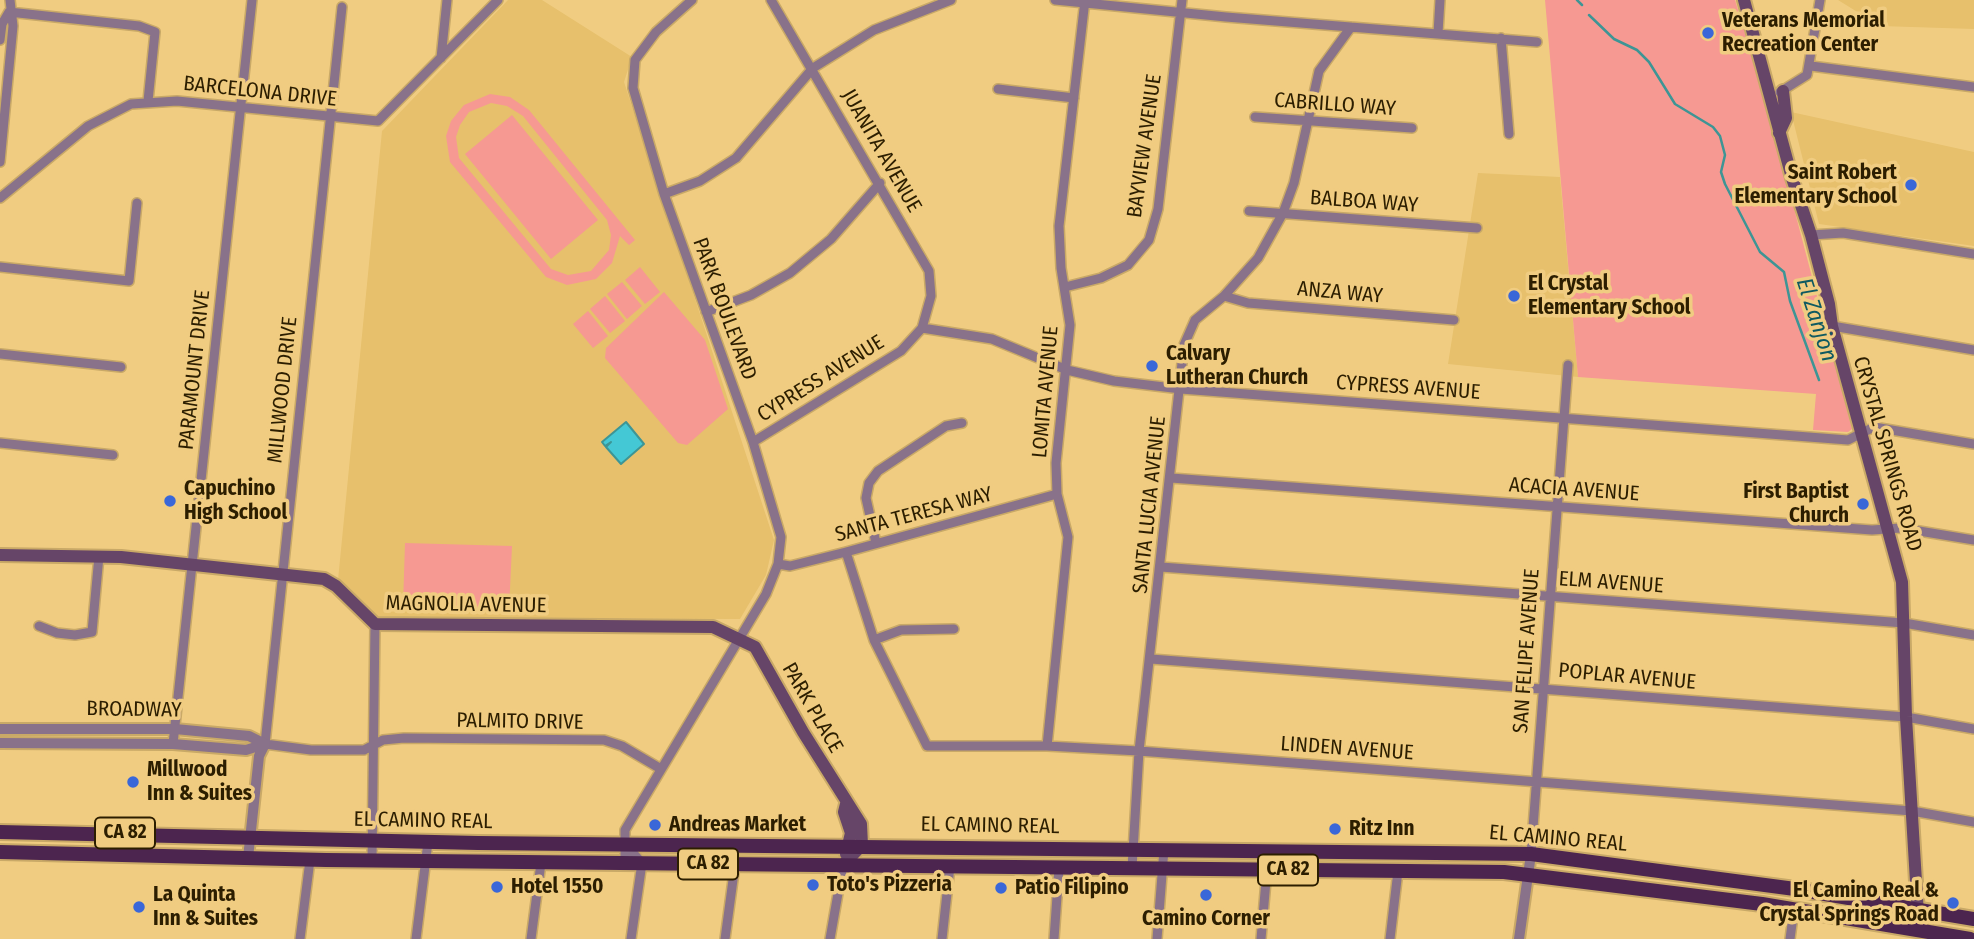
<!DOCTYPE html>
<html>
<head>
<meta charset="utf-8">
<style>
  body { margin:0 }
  canvas { display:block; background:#f0cc81 }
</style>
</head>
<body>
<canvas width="1974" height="939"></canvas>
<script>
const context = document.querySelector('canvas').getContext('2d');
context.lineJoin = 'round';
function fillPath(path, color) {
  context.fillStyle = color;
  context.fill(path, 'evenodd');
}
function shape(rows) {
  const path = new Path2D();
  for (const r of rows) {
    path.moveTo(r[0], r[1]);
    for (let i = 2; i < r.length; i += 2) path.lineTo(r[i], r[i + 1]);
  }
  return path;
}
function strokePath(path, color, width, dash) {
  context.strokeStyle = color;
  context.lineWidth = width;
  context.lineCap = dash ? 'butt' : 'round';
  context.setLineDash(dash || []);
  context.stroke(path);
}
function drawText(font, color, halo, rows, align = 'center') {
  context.font = font + ' "Fira Sans Condensed",sans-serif';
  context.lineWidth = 7;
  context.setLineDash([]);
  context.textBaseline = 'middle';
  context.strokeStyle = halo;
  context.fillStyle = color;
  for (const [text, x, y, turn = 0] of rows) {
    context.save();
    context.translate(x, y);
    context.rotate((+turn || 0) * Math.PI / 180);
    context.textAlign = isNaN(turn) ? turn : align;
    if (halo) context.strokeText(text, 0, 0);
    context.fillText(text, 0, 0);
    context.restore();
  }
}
const built = shape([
  [508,0,542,0,632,57,624,82,774,540,766,575,740,619,378,618,338,580,382,131],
  [1838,0,1974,0,1974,29,1880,26],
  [1791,112,1974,152,1974,246,1819,224],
  [1478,173,1560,177,1578,377,1448,364]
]);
const green = shape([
  [1545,0,1735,0,1771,121,1852,429,1848,432,1813,430,1816,394,1578,377],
  [490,94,510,97,529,110,635,240,629,245,620,236,612,263,596,279,567,285,546,277,450,162,446,136,451,121,464,105],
  [491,103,507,106,523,116,607,220,611,235,609,250,591,271,568,275,551,269,459,158,456,137,460,125,469,112],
  [512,115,598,220,551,259,465,154],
  [640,267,660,292,645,304,625,280],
  [622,282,642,306,627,319,607,294],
  [664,292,705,340,728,409,687,445,678,443,605,358,606,348],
  [605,296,625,321,610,333,590,309],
  [588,311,608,336,593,348,573,324],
  [405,543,512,546,509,610,403,606]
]);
const water = shape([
  [626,422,644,444,621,464,606,447,611,442,605,446,602,442,626,422]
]);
const stream = shape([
  [1577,0,1582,5],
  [1589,15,1614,39,1637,50,1649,62,1675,104,1713,127,1720,136,1725,155,1721,172,1725,184,1760,252,1784,272,1790,301,1819,380]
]);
const minor = shape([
  [771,0,929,271,931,296,922,328],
  [1055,0,1226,17,1537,42],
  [342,7,265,744,311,750,364,750,383,740,404,738,604,740,622,746,661,769],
  [9,12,139,26,155,32,148,101],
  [1438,33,1440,0],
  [1501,38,1509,134],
  [0,40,2,24,9,12],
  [441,58,447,0],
  [1811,66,1974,87],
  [998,89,1074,98],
  [1780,92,1807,75,1820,0],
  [1255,117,1412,128],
  [0,162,13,26,10,0],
  [664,194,700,181,736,158,813,68,874,30,951,0],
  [0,198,88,126,131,104,177,101,378,121,498,0],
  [1249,211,1477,228],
  [1811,235,1843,233,1974,254],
  [0,267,129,281,137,203],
  [1065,287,1101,278,1128,265,1149,240,1158,209,1182,0],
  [1224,296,1248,303,1454,320],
  [706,312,751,295,790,273,831,239,880,183],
  [1832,326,1974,350],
  [0,354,121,367],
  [753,442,901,351,922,328,992,339,1067,370,1114,381,1181,389,1848,440,1874,427,1974,444],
  [0,443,113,455],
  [1171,478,1872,530,1901,528,1974,540],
  [876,543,866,498,869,483,878,471,946,426,962,423],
  [846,552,874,640,927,746,1047,746,1139,751,1912,811,1974,822],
  [778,564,790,566,846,552,1057,494],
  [1161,567,1904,623,1974,635],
  [39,626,57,633,75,635,92,632,99,556],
  [874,640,901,630,954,629],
  [1151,659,1906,717,1974,729],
  [173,744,252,0],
  [1047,746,1068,537,1057,494,1056,463,1070,325,1061,268,1059,226,1085,0],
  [625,844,642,863,631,939],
  [1531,854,1568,365],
  [372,861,375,624],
  [625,863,625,830,766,594,778,564,781,537,753,442,664,194,633,88,635,60,656,32,692,0],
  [1132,868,1139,751,1184,345,1195,320,1224,296,1258,258,1283,213,1294,183,1319,71,1351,27],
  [300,939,310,860],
  [416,939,428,842],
  [531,939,541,863],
  [725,939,735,865],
  [830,939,843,865],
  [942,939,950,866],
  [1054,939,1059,868],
  [1157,939,1164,849],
  [1261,939,1267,869],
  [1390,939,1398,871],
  [1790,939,1794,909]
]);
const tertiary = shape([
  [0,729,175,729,249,736,265,744],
  [0,743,173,744,246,750,265,744],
  [248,858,259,756,265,744],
  [1519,939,1531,854]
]);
const secondary = shape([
  [1744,0,1792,178,1811,235,1829,304,1832,326,1902,582,1906,717,1919,931],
  [1779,133,1786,118,1783,91],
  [0,555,121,557,324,579,336,586,375,624,713,627,755,647,803,732,861,824,862,845,843,865],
  [846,804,844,812,851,833,846,854]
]);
const primary = shape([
  [0,832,478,843,1531,854,1795,889,1974,919],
  [0,852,326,860,1504,872,1762,904,1970,939]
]);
const markers = [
  [1708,33,7,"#3a67d8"],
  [1911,185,7,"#3a67d8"],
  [1514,296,7,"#3a67d8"],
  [1152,366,7,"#3a67d8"],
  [170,501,7,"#3a67d8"],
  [1863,504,7,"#3a67d8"],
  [133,782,7,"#3a67d8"],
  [655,825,7,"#3a67d8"],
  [1335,829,7,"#3a67d8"],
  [813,885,7,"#3a67d8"],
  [497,887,7,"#3a67d8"],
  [1001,888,7,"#3a67d8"],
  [1206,895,7,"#3a67d8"],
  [1953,903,7,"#3a67d8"],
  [139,907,7,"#3a67d8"]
];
const shields = [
  [125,833,60],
  [708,864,60],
  [1288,870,60]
];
const shieldNames = [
  ["CA 82",125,833],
  ["CA 82",708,864],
  ["CA 82",1288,870]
];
const poiNames = [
  ["Veterans Memorial",1722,21],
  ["Recreation Center",1722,45],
  ["Saint Robert",1897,173,"right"],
  ["Elementary School",1897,197,"right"],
  ["El Crystal",1528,284],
  ["Elementary School",1528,308],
  ["Calvary",1166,354],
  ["Lutheran Church",1166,378],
  ["Capuchino",184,489],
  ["High School",184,513],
  ["First Baptist",1849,492,"right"],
  ["Church",1849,516,"right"],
  ["Millwood",147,770],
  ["Inn & Suites",147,794],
  ["Andreas Market",669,825],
  ["Ritz Inn",1349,829],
  ["Toto's Pizzeria",827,885],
  ["Hotel 1550",511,887],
  ["Patio Filipino",1015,888],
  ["El Camino Real &",1939,891,"right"],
  ["Crystal Springs Road",1939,915,"right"],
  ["La Quinta",153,895],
  ["Inn & Suites",153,919],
  ["Camino Corner",1206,919,"center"]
];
const streetNames = [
  ["BARCELONA DRIVE",260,92,6],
  ["CABRILLO WAY",1335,105,4],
  ["BAYVIEW AVENUE",1145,146,-82],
  ["JUANITA AVENUE",881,151,60],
  ["BALBOA WAY",1364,202,4],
  ["ANZA WAY",1340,293,5],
  ["PARK BOULEVARD",724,309,70],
  ["PARAMOUNT DRIVE",195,370,-84],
  ["CYPRESS AVENUE",821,379,-32],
  ["CYPRESS AVENUE",1408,388,4],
  ["MILLWOOD DRIVE",283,390,-84],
  ["LOMITA AVENUE",1046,392,-85],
  ["CRYSTAL SPRINGS ROAD",1887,454,74],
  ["ACACIA AVENUE",1574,490,4],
  ["SANTA LUCIA AVENUE",1150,505,-84],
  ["SANTA TERESA WAY",914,515,-15],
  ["ELM AVENUE",1611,583,4],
  ["MAGNOLIA AVENUE",466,605,1],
  ["SAN FELIPE AVENUE",1527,651,-86],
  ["POPLAR AVENUE",1627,677,5],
  ["PARK PLACE",812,708,60],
  ["BROADWAY",134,710,1],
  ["PALMITO DRIVE",520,722,1],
  ["LINDEN AVENUE",1347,749,4],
  ["EL CAMINO REAL",423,821,1],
  ["EL CAMINO REAL",990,826,1],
  ["EL CAMINO REAL",1558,839,5]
];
const waterNames = [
  ["El Zanjon",1816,320,72]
];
fillPath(built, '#e7c06c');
fillPath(green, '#f69992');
fillPath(water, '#44c8d5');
strokePath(water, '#3d9595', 2);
strokePath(stream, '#3d9595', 2.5);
strokePath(minor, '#c9a967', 12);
strokePath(tertiary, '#c9a967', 14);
strokePath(secondary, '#c9a967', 16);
strokePath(primary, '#c9a967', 18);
strokePath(minor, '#89728a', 9);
strokePath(tertiary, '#89728a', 10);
strokePath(secondary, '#664568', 12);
strokePath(primary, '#4c254f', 14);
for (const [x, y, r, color] of markers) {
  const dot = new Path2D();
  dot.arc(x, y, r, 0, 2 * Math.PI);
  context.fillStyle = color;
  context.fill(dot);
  strokePath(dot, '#f0cc81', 2.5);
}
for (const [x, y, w] of shields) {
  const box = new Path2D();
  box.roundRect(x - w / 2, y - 15.5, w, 31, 5);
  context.fillStyle = '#f0cc81';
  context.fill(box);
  strokePath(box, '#2c1e00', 2);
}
drawText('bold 19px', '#2c1e00', null, shieldNames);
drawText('bold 21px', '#2c1e00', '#f0cc81', poiNames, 'left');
drawText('21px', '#2c1e00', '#f0cc81', streetNames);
drawText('italic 23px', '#0f5a61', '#f0cc81', waterNames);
</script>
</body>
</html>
